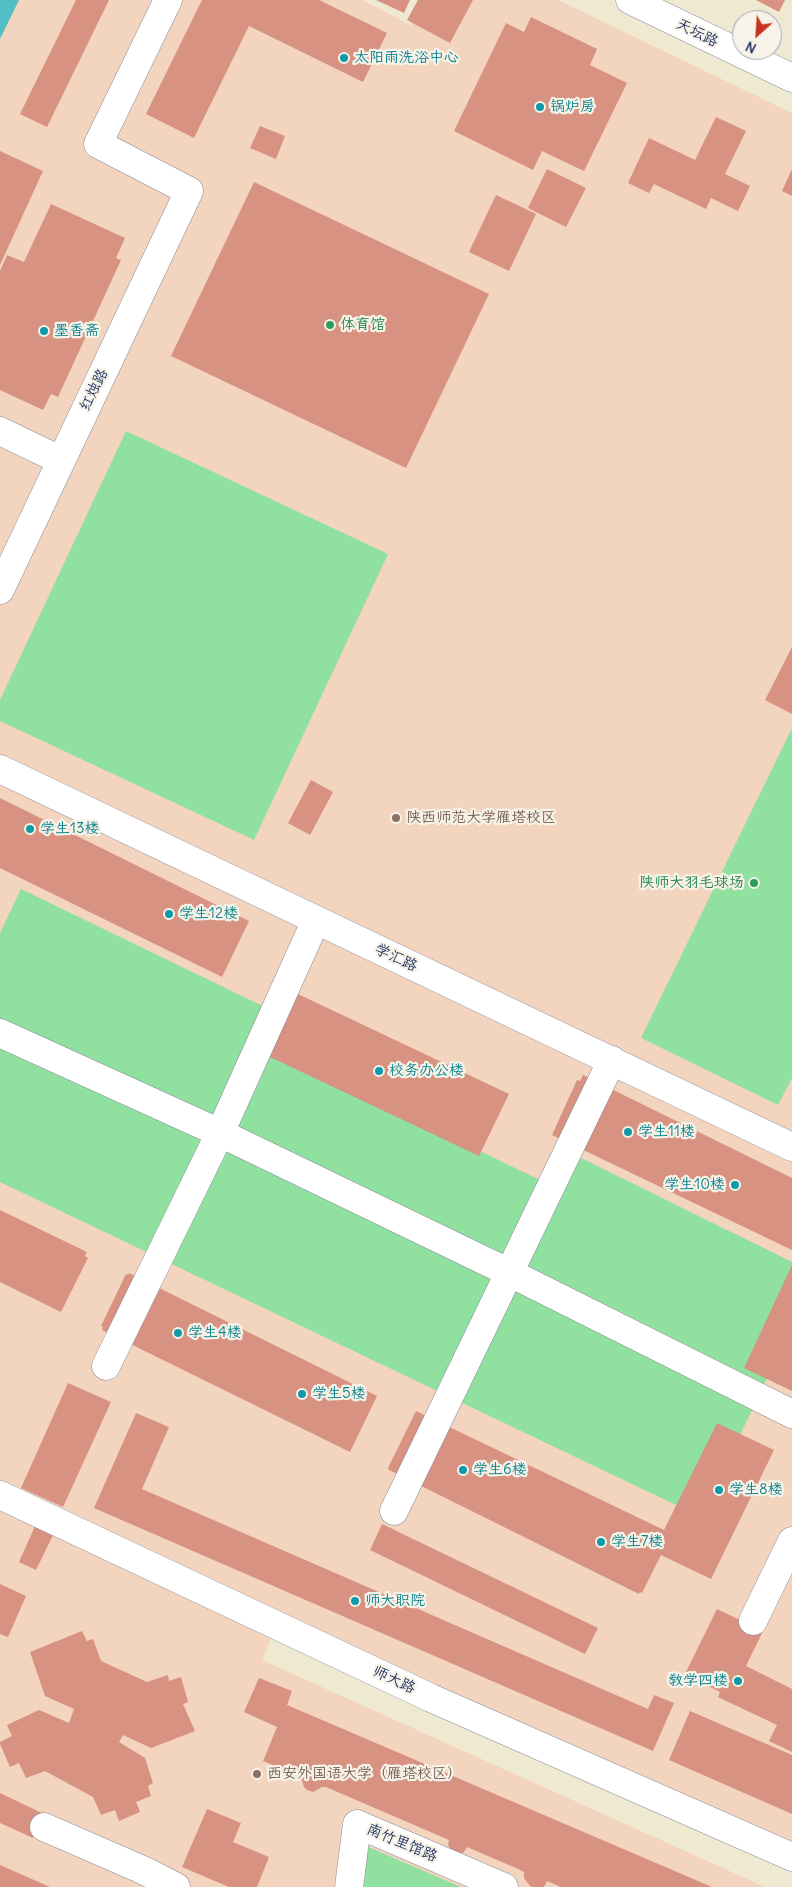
<!DOCTYPE html>
<html>
<head>
<meta charset="utf-8">
<style>
  body { margin:0 }
  #map { position:relative; width:792px; height:1887px; overflow:hidden; background:#f0e9d2; font-family:Delius,sans-serif }
  canvas { display:block }
  .north { position:absolute; left:732px; top:10px; width:50px; height:50px; box-sizing:border-box; background:#f7f3e8; border:1px solid #9fa5b1; border-radius:50%; rotate:206deg; font-size:14px; font-weight:700; line-height:20px; text-align:center; color:#1b2f5e }
  .north::after { content:''; display:block; margin:auto; width:18px; height:22px; background:#c8321e; clip-path:polygon(50% 0,100% 100%,50% 72%,0 100%) }
</style>
</head>
<body>
<div id="map">
<canvas width="792" height="1887"></canvas>
<div class="north">N</div>
</div>
<script>
const context = document.querySelector('canvas').getContext('2d');
context.lineJoin = 'round';
function fillPath(path, color) {
  context.fillStyle = color;
  context.fill(path, 'evenodd');
}
function shape(rows) {
  const path = new Path2D();
  for (const r of rows) {
    path.moveTo(r[0], r[1]);
    for (let i = 2; i < r.length; i += 2) path.lineTo(r[i], r[i + 1]);
  }
  return path;
}
function strokePath(path, color, width, dash) {
  context.strokeStyle = color;
  context.lineWidth = width;
  context.lineCap = dash ? 'butt' : 'round';
  context.setLineDash(dash || []);
  context.stroke(path);
}
function drawText(font, color, halo, rows, align = 'center') {
  context.font = font + ' Delius,"LXGW WenKai TC",sans-serif';
  context.lineWidth = 4.5;
  context.setLineDash([]);
  context.textBaseline = 'middle';
  context.strokeStyle = halo;
  context.fillStyle = color;
  for (const [text, x, y, turn = 0] of rows) {
    context.save();
    context.translate(x, y);
    context.rotate((+turn || 0) * Math.PI / 180);
    context.textAlign = isNaN(turn) ? turn : align;
    if (halo) context.strokeText(text, 0, 0);
    context.fillText(text, 0, 0);
    context.restore();
  }
}
const built = shape([
  [0,0,362,0,411,25,424,0,558,0,792,113,792,1855,277,1625,262,1660,765,1887,0,1887]
]);
const green = shape([
  [126,431,388,554,254,840,0,721,0,700],
  [792,728,792,1078,778,1105,641,1038],
  [21,889,275,1012,260,1044,550,1185,567,1151,792,1262,792,1326,701,1517,0,1182,0,933],
  [366,1846,461,1887,349,1887]
]);
const water = shape([
  [0,0,19,0,0,39]
]);
const building = shape([
  [76,0,109,0,47,127,20,114],
  [202,0,319,0,387,33,363,82,249,26,194,138,146,114],
  [376,0,410,0,404,13],
  [418,0,473,0,450,43,407,20],
  [756,0,785,0,779,12],
  [531,17,597,49,590,65,627,83,584,171,542,151,533,170,454,131,506,23,524,32],
  [716,117,746,131,725,174,750,186,738,211,711,198,706,209,654,184,649,193,628,183,649,138,695,160],
  [260,126,285,136,276,159,250,148],
  [0,151,43,171,0,265],
  [547,169,586,188,566,227,528,208],
  [792,169,792,196,782,191],
  [254,182,489,294,406,468,171,356],
  [496,195,536,214,509,271,469,252],
  [51,204,125,238,116,258,121,260,58,397,51,394,43,410,0,390,0,271,7,255,24,262],
  [792,647,792,714,765,700],
  [311,780,333,792,310,835,288,823],
  [0,798,249,921,222,977,0,868],
  [279,985,509,1094,479,1156,249,1047],
  [583,1075,792,1178,792,1250,552,1135,577,1080,580,1081],
  [0,1210,87,1252,85,1256,88,1258,61,1312,0,1282],
  [792,1265,792,1391,744,1368],
  [129,1273,377,1396,350,1452,102,1330,103,1327,101,1326,126,1274,128,1275],
  [68,1383,111,1402,63,1507,21,1488],
  [416,1411,664,1530,717,1423,774,1450,711,1579,661,1555,642,1593,640,1592,639,1594,389,1470,388,1468],
  [136,1413,169,1427,142,1489,648,1709,654,1695,674,1703,653,1751,94,1508],
  [36,1524,54,1533,36,1570,19,1562],
  [382,1524,598,1628,585,1654,370,1550],
  [0,1584,26,1596,8,1637,0,1634],
  [717,1609,763,1631,746,1666,792,1689,792,1752,769,1741,777,1725,718,1697,720,1692,685,1674],
  [82,1631,87,1641,93,1639,101,1661,147,1682,168,1675,169,1681,181,1677,188,1702,183,1704,195,1731,151,1748,123,1735,119,1742,145,1758,153,1783,148,1786,151,1796,136,1802,140,1812,119,1821,115,1810,101,1815,93,1797,45,1771,26,1778,19,1763,10,1767,0,1744,0,1742,12,1736,7,1725,39,1710,69,1723,74,1709,45,1696,30,1652],
  [259,1678,292,1691,287,1705,712,1887,561,1887,547,1881,544,1887,533,1887,530,1886,524,1878,524,1872,518,1869,467,1847,464,1852,460,1854,451,1850,448,1845,449,1840,326,1787,322,1787,313,1792,307,1790,304,1787,301,1777,263,1761,277,1727,244,1712],
  [690,1711,792,1755,792,1814,669,1760],
  [0,1793,44,1814,33,1838,0,1823],
  [207,1809,241,1823,233,1842,269,1857,257,1887,229,1887,182,1867],
  [0,1865,50,1887,0,1887]
]);
const minor = shape([
  [630,0,792,78],
  [0,431,60,460],
  [0,590,189,191,98,144,168,0],
  [0,769,792,1147],
  [0,1033,220,1133,510,1273,792,1414],
  [106,1366,220,1133,316,920],
  [0,1495,431,1698,792,1857],
  [394,1511,612,1060],
  [753,1621,792,1541],
  [44,1827,145,1871,176,1887],
  [349,1887,357,1824,504,1887]
]);
const markers = [
  [344,58,5,"#0f9aa8"],
  [540,107,5,"#0f9aa8"],
  [330,325,5,"#2e9e5b"],
  [44,331,5,"#0f9aa8"],
  [396,818,5,"#8d6e63"],
  [30,829,5,"#0f9aa8"],
  [754,883,5,"#2e9e5b"],
  [169,914,5,"#0f9aa8"],
  [379,1071,5,"#0f9aa8"],
  [628,1132,5,"#0f9aa8"],
  [735,1185,5,"#0f9aa8"],
  [178,1333,5,"#0f9aa8"],
  [302,1394,5,"#0f9aa8"],
  [463,1470,5,"#0f9aa8"],
  [719,1490,5,"#0f9aa8"],
  [601,1542,5,"#0f9aa8"],
  [355,1601,5,"#0f9aa8"],
  [738,1681,5,"#0f9aa8"],
  [257,1774,5,"#8d6e63"]
];
const streetNames = [
  ["天坛路",697,33,26],
  ["红烛路",94,390,-64],
  ["学汇路",396,958,25],
  ["师大路",394,1680,25],
  ["南竹里馆路",402,1843,23]
];
const cultureNames = [
  ["太阳雨洗浴中心",354,58],
  ["锅炉房",550,107],
  ["墨香斋",54,331],
  ["学生13楼",40,829],
  ["学生12楼",179,914],
  ["校务办公楼",389,1071],
  ["学生11楼",638,1132],
  ["学生10楼",725,1185,"right"],
  ["学生4楼",188,1333],
  ["学生5楼",312,1394],
  ["学生6楼",473,1470],
  ["学生8楼",729,1490],
  ["学生7楼",611,1542],
  ["师大职院",365,1601],
  ["教学四楼",728,1681,"right"]
];
const leisureNames = [
  ["体育馆",340,325],
  ["陕师大羽毛球场",744,883,"right"]
];
const educationNames = [
  ["陕西师范大学雁塔校区",406,818],
  ["西安外国语大学（雁塔校区）",267,1774]
];
fillPath(built, '#f3d4bf');
fillPath(green, '#90e0a0');
fillPath(water, '#51bfc5');
fillPath(building, '#d79281');
strokePath(minor, '#868c98', 29);
strokePath(minor, '#fff', 28);
for (const [x, y, r, color] of markers) {
  const dot = new Path2D();
  dot.arc(x, y, r, 0, 2 * Math.PI);
  context.fillStyle = color;
  context.fill(dot);
  strokePath(dot, '#f7f3e8', 2);
}
drawText('15px', '#1b2f5e', '#f7f3e8', streetNames);
drawText('15px', '#0d838f', '#f7f3e8', cultureNames, 'left');
drawText('15px', '#27864d', '#f7f3e8', leisureNames, 'left');
drawText('15px', '#785e54', '#f7f3e8', educationNames, 'left');
</script>
</body>
</html>
